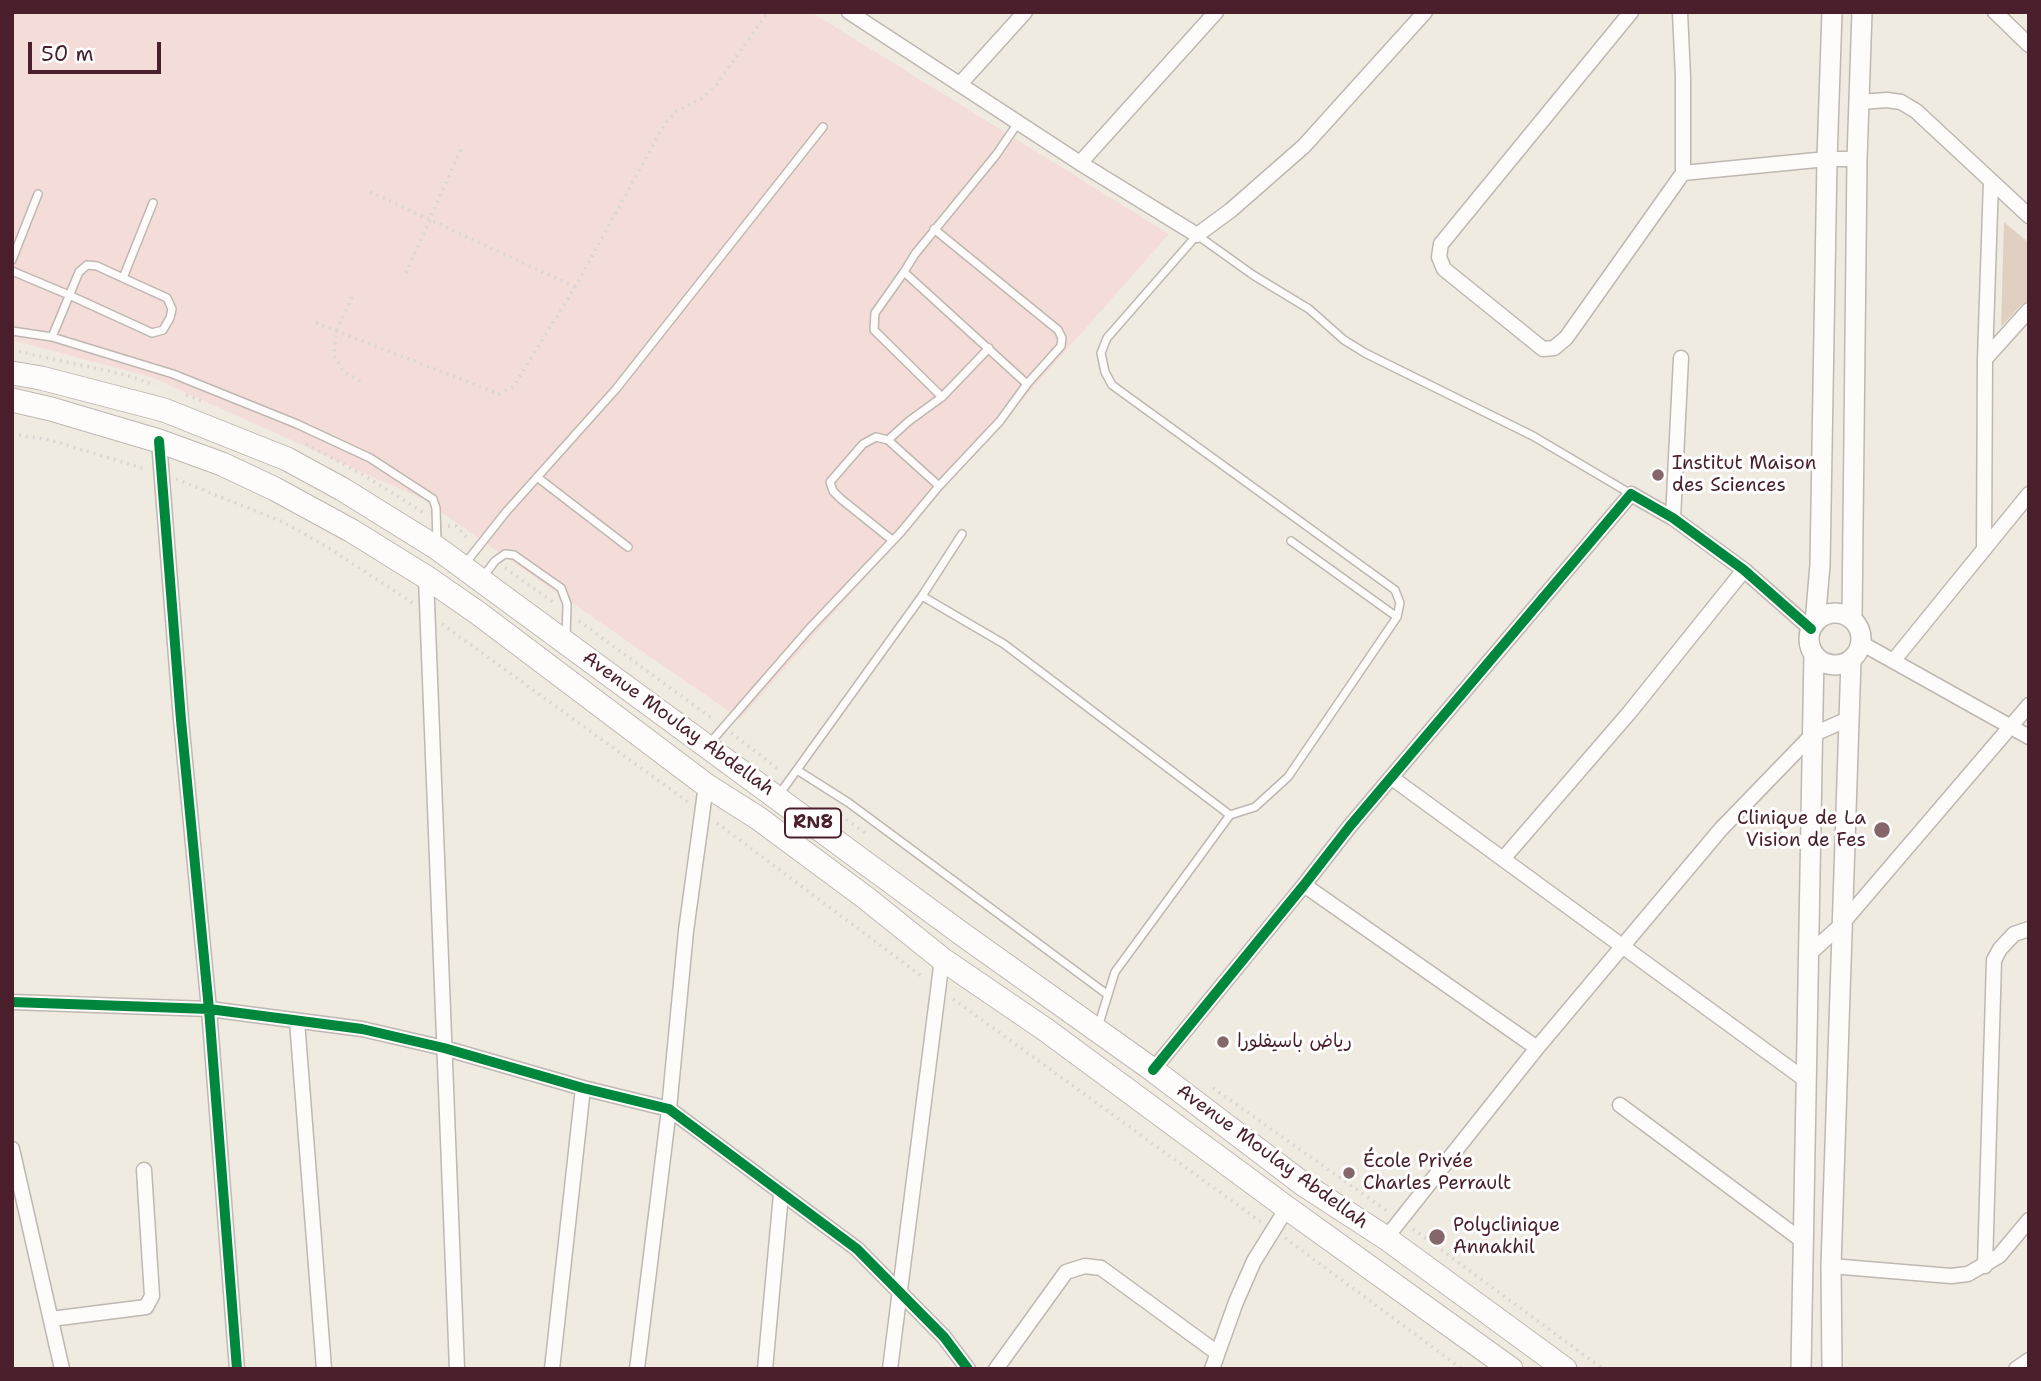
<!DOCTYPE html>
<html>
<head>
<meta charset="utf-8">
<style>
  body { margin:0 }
  #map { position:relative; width:2041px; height:1381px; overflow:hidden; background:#f0ebe1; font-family:"Shantell Sans",sans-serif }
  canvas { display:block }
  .frame { position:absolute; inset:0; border:14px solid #4a1f2b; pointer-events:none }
  .scale { position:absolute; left:28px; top:42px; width:133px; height:32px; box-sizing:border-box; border:4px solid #4a1f2b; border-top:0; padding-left:9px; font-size:21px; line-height:24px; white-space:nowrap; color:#4a1f2b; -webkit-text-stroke:5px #fff; paint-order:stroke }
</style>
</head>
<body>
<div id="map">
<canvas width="2041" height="1381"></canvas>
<div class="frame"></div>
<div class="scale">50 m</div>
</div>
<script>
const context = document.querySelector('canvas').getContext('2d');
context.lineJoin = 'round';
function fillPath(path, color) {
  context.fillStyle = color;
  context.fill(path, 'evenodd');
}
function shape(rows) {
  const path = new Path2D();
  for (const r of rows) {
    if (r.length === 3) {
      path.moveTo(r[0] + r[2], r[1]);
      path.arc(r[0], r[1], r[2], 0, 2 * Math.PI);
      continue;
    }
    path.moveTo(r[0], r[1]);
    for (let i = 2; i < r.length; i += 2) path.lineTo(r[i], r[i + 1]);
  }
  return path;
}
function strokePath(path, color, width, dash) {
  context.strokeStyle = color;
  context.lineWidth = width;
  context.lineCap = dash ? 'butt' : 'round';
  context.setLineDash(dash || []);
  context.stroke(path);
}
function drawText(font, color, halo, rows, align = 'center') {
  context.font = font + ' "Shantell Sans","Playpen Sans Arabic",sans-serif';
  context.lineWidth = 6;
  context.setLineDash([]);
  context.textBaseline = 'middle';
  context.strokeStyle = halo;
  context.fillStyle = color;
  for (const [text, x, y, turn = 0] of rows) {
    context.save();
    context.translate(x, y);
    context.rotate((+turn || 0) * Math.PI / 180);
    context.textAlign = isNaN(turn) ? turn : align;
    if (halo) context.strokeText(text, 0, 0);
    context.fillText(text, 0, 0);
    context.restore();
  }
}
const built = shape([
  [12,12,811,12,1169,234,740,719,422,499,151,377,12,340]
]);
const building = shape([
  [2004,222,2029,243,2029,300,2022,304,2001,327]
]);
const path = shape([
  [370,192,575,287],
  [406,273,461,149],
  [352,297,336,331,334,356,344,372,362,382],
  [316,323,499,394,514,386,575,287,664,125,676,111,701,99,717,84,768,12],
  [12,350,126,375,155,385],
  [186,395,202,401],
  [12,434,50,440,145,469],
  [306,444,360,473,426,514],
  [176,479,283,522,324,545,413,603],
  [448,526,456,526,469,540],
  [505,568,553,602],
  [579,621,714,720],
  [442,624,688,802],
  [731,733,781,771],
  [835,811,868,835],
  [717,823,924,978],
  [953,999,1261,1222],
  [1213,1088,1387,1211],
  [1413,1229,1603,1369],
  [1285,1238,1462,1369]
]);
const lane = shape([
  [153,203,123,278,97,266,87,265,79,272,52,337,173,374,297,424,370,458,433,499,436,508,437,543],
  [934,229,1058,330,1062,338,1061,346,1027,384],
  [12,260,38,194],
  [12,271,69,295,152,333,163,330,170,318,172,309,167,298,123,278],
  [12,331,52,337],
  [942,397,989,348],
  [888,440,939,486],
  [537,477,628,547],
  [892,540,841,499,833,491,830,482,863,444,876,437,888,440,909,421,942,397,874,330,875,313,904,272],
  [1291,541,1397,617],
  [464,565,506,512,616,389,823,127],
  [482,578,495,561,505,554,514,555,561,588,567,604,566,639],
  [922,596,962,534],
  [709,744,809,629,901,532,939,486,1000,421,1027,384,904,272,915,254,996,155,1018,123],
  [797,770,849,803,1108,995],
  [778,796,922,596,1004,644,1230,815,1115,972,1098,1027],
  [1230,815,1255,807,1288,777,1397,617,1400,603,1395,590,1112,385,1105,372,1101,353,1107,338,1197,235,1253,275,1309,309,1344,340,1365,353,1533,436,1631,494]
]);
const street = shape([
  [849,12,1080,163,1197,235,1231,210,1304,146,1425,12],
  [1631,12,1441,244,1439,257,1444,269,1543,349,1554,348,1566,338,1683,173,1683,77,1680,12],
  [1995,12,2029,45],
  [960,84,1025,12],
  [1860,102,1887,100,1901,102,1916,111,2029,216],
  [1080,163,1216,12],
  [1683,173,1827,159,1857,159],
  [1985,359,2029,310],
  [159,441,181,720,209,1009,237,1369],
  [1673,518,1681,358],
  [1984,548,1985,359,1991,181],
  [426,577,457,1369],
  [1861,643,2029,737],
  [1894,660,2029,494],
  [1392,778,1807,1081],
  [1503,859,1629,713,1744,570],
  [1304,885,1537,1048],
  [1808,955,1840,926,2029,705],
  [12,1002,209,1009,362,1029,444,1048,583,1088,669,1109,857,1249,944,1337,968,1369],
  [297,1021,324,1369],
  [1153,1070,1304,885,1350,826,1631,494,1673,518,1744,570,1811,629],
  [1620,1105,1804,1242],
  [12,1149,62,1369],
  [1386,1238,1537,1048,1721,829,1812,735,1848,719],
  [1831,1266,1951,1276,1968,1274,1999,1256,2029,1220],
  [1985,1266,1994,960,2000,949,2014,934,2029,929],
  [51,1319,146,1307,152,1296,144,1170],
  [552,1369,583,1088],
  [637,1369,669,1109,686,931,706,785],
  [765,1369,781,1194],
  [890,1369,942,959],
  [996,1369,1066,1272,1085,1266,1101,1268,1216,1352],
  [1212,1369,1236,1302,1254,1261,1287,1208],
  [2016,1369,2029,1360]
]);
const secondary = shape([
  [1835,639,26],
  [1852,618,1857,159,1862,12],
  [1815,623,1820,565,1827,159,1832,12],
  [1801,1369,1814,654],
  [1832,1369,1831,1266,1851,660]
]);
const primary = shape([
  [12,373,41,378,164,410,287,459,342,489,437,548,962,934,1153,1070,1303,1184,1386,1238,1565,1369],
  [12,400,51,409,159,441,222,464,275,489,352,531,426,577,478,613,706,785,758,818,866,898,942,959,1046,1030,1287,1208,1511,1369]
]);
const cycleway = shape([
  [159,441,181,720,209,1009,237,1369],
  [12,1002,209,1009,362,1029,444,1048,583,1088,669,1109,857,1249,944,1337,968,1369],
  [1153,1070,1304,885,1350,826,1631,494,1673,518,1744,570,1811,629]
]);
const markers = [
  [1658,475,7,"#84666b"],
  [1882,830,9,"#84666b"],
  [1223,1042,7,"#84666b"],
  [1349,1173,7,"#84666b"],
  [1437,1237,9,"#84666b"]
];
const shields = [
  [813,823,56]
];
const shieldNames = [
  ["RN8",813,823]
];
const poiNames = [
  ["Institut Maison",1672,464],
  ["des Sciences",1672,486],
  ["Clinique de La",1866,819,"right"],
  ["Vision de Fes",1866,841,"right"],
  ["رياض باسيفلورا",1237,1042],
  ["École Privée",1363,1162],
  ["Charles Perrault",1363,1184],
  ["Polyclinique",1453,1226],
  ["Annakhil",1453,1248]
];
const streetNames = [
  ["Avenue Moulay Abdellah",678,724,36],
  ["Avenue Moulay Abdellah",1272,1157,36]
];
fillPath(built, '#f4dcd8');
fillPath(building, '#dfd0c2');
strokePath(lane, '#bfb7b2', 10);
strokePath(street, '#bfb7b2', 17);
strokePath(secondary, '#bfb7b2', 22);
strokePath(primary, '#bfb7b2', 25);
strokePath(path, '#d9d6d3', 3.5, [2, 5]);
strokePath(lane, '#fdfcfa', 7);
strokePath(street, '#fdfcfa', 14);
strokePath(secondary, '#fdfcfa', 19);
strokePath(primary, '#fdfcfa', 23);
strokePath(cycleway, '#00873e', 10);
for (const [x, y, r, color] of markers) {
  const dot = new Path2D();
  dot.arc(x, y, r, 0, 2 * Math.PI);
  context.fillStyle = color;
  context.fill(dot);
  strokePath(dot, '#fff', 2.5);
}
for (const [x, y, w] of shields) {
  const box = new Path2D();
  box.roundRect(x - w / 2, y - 14.5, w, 29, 5);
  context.fillStyle = '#fff';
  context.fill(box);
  strokePath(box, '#4a1f2b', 2);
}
drawText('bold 18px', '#4a1f2b', null, shieldNames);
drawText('19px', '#4a1f2b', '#fff', poiNames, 'left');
drawText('19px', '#4a1f2b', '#fff', streetNames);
</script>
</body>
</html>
